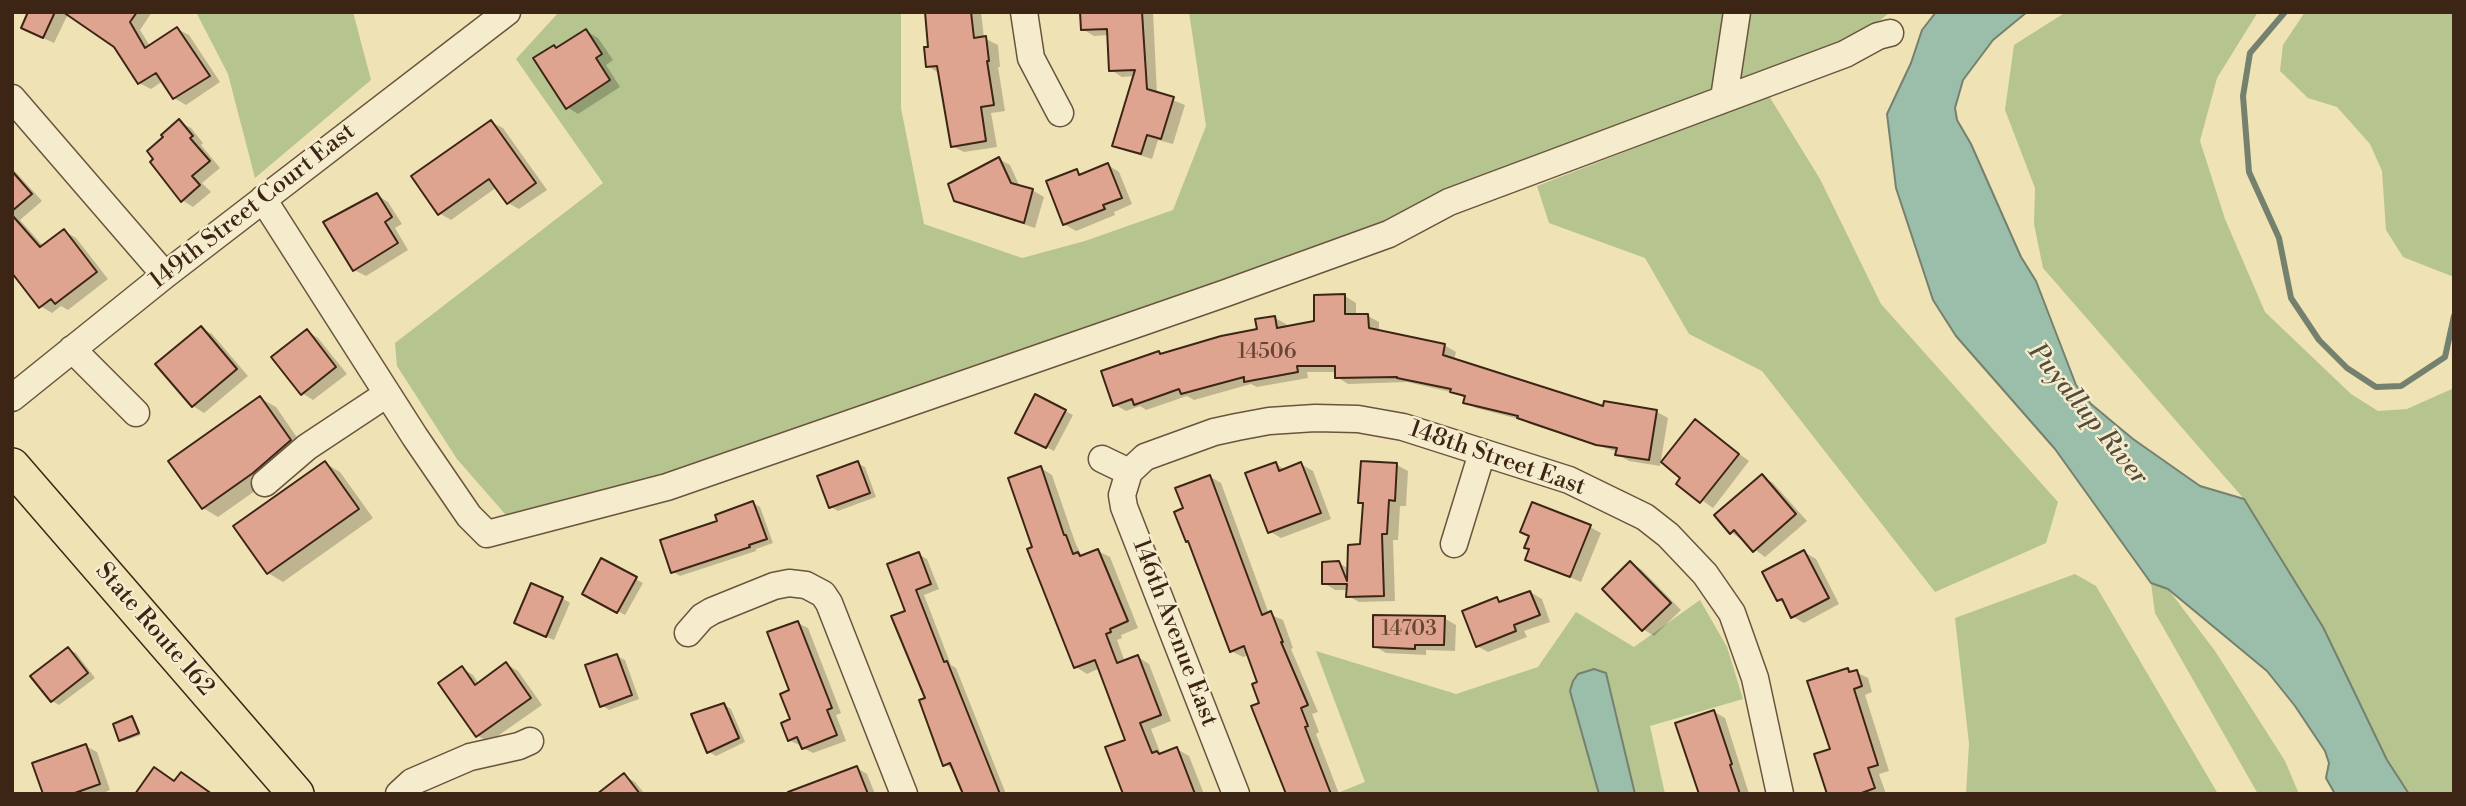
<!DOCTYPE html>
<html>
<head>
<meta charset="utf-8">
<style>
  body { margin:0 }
  #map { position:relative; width:2466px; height:806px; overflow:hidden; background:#efe2b4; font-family:"Libre Bodoni",serif }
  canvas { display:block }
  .frame { position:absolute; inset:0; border:14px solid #3d2516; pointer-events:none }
</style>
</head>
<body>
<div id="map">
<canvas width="2466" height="806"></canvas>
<div class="frame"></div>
</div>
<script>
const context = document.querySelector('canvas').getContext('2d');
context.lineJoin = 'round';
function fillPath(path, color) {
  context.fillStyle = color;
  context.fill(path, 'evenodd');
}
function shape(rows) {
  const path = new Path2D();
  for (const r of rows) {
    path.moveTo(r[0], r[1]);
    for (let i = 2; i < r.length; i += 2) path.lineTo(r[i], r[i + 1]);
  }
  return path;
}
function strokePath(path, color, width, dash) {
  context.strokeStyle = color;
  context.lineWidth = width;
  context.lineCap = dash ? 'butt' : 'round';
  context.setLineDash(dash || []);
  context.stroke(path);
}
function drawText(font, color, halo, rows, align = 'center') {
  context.font = font + ' "Libre Bodoni",serif';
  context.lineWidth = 5;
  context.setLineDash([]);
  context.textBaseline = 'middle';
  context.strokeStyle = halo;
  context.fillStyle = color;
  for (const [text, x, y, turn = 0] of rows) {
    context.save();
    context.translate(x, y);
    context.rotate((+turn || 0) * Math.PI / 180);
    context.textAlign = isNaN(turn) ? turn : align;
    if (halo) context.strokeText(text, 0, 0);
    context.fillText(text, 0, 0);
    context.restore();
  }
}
const green = shape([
  [196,12,353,12,371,80,255,178,228,74],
  [559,12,901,12,901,108,924,224,1022,258,1085,241,1173,210,1206,126,1189,12,1890,12,1850,46,1387,227,534,521,505,514,457,459,397,366,395,343,603,183,516,59],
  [2066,12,2258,12,2217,78,2200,141,2225,219,2265,312,2351,394,2378,411,2407,409,2454,388,2454,794,2409,794,2387,760,2323,627,2244,499,2043,268,2034,224,2035,188,2005,110,2014,45],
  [2305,12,2454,12,2454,277,2403,257,2386,230,2382,171,2370,144,2337,107,2308,98,2280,71,2283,45],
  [1769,96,1820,179,1881,304,2058,502,2046,543,1935,592,1762,371,1689,334,1645,258,1549,223,1537,186],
  [2075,574,2096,586,2218,794,1966,794,1969,744,1955,618],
  [2151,583,2168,589,2215,651,2285,761,2299,794,2258,794,2155,613],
  [1700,600,1727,647,1743,699,1650,726,1665,794,1335,794,1365,782,1316,651,1456,694,1538,667,1576,612,1634,647]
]);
const water = shape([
  [1936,12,2027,12,1993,40,1963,80,1955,108,1957,120,1971,144,2021,257,2036,281,2076,385,2091,404,2133,439,2200,486,2244,499,2323,627,2387,760,2409,794,2335,794,2326,778,2329,763,2325,751,2295,706,2267,671,2168,589,2151,583,2055,449,1956,336,1933,300,1896,188,1887,114,1911,63,1922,30,1936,12],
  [1594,669,1606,673,1635,794,1599,794,1570,691,1573,681,1578,674,1594,669]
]);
const shadow = shape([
  [30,12,152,12,140,30,150,46,177,29,189,35,220,82,186,105,174,98,163,81,151,89,139,83,115,46,68,14,54,43,34,34],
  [927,12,981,12,984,38,998,45,1000,67,998,67,1005,111,991,113,997,147,964,152,952,146,940,74,928,66,930,48],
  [1081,12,1153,12,1157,94,1185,105,1173,144,1158,140,1152,159,1126,151,1115,145,1135,76,1122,77,1111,70,1109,35,1094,36,1082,29],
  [586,31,598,38,613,60,606,65,620,87,578,114,567,107,554,47,558,49],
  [179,122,191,128,203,143,201,145,220,168,202,183,211,192,193,207,182,200,156,159],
  [491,122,503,128,547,190,519,209,508,203,497,187,451,220,439,213],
  [999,159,1010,165,1020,187,1032,190,1044,197,1035,228,967,206,955,199],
  [1108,165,1119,172,1132,204,1114,212,1115,215,1076,231,1064,224,1076,171,1083,175],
  [12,168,42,201,20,220,44,247,64,231,76,238,108,279,68,310,61,306,52,313,40,306,12,266],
  [377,195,388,202,402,224,395,228,408,250,366,276,354,270],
  [1345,296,1356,303,1356,316,1368,316,1379,322,1379,332,1444,345,1456,352,1454,360,1604,408,1605,403,1657,412,1668,418,1660,466,1629,461,1617,454,1618,452,1530,424,1523,420,1476,408,1465,402,1466,398,1455,393,1407,382,1348,384,1337,377,1337,372,1307,372,1308,378,1257,387,1251,384,1194,400,1187,396,1146,410,1140,406,1126,411,1114,404,1159,353,1162,355,1259,331,1275,318,1286,324,1287,328,1316,322],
  [201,328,212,334,248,376,204,413,193,406],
  [307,331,318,338,347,374,313,400,302,393],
  [1036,396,1073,415,1054,451,1025,436],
  [260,398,276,407,305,449,269,481,218,517,203,508],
  [1695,421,1749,461,1713,508,1678,483,1683,477],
  [325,463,340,472,373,518,283,582,268,573],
  [857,463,865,467,876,497,838,511,831,507],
  [1276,464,1286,470,1301,464,1313,471,1331,519,1281,538,1269,531],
  [1397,465,1408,471,1406,506,1400,506,1398,540,1393,540,1395,601,1359,602,1348,596,1348,590,1335,590,1324,583,1339,563,1349,569,1362,546,1364,504,1360,502],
  [1041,468,1052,475,1075,542,1082,557,1098,551,1110,557,1138,628,1121,635,1122,638,1117,640,1125,662,1138,657,1149,664,1171,721,1151,729,1161,755,1177,749,1189,756,1204,794,1125,794,1128,741,1100,668,1087,674,1076,667,1034,548],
  [1209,476,1221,483,1269,614,1283,620,1293,648,1291,649,1318,712,1312,714,1319,732,1316,734,1339,794,1288,794,1262,704,1260,683,1249,655,1243,657,1231,651,1185,509],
  [1762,476,1773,483,1807,521,1765,557,1731,532],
  [753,503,760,507,773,543,756,549,756,551,680,576,673,572,719,522],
  [1590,527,1601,533,1581,582,1527,559,1531,549],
  [1804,552,1816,559,1839,604,1804,623,1792,616,1786,604,1778,600],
  [918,554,927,559,939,589,924,595,951,665,956,668,1006,794,969,794,954,770,945,764,907,612],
  [602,561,643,583,625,615,585,593],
  [1631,563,1642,570,1681,610,1654,636,1643,629],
  [1530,592,1542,599,1550,622,1524,631,1527,637,1488,652,1477,646,1497,599,1503,603],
  [562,598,570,603,554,640,523,627],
  [1444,618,1456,625,1455,651,1426,650,1426,655,1386,653,1374,646],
  [798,623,808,628,841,713,836,715,846,741,813,753,803,748,802,744,799,745,789,740,793,720,791,691],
  [68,649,76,653,95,678,59,705,52,701],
  [617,656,625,660,639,699,609,710,602,705],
  [506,664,518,671,542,705,489,742,478,736,462,668,473,675,479,684],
  [1848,670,1853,673,1856,672,1868,678,1872,692,1865,695,1889,771,1879,774,1886,794,1829,794,1832,750],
  [724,705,731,709,745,742,716,756,709,752],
  [1713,711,1725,718,1749,794,1697,794,1701,793],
  [132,718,135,720,141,735,124,741,121,740],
  [86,746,97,752,110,790,101,794,45,794],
  [857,768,867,774,875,794,807,794],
  [624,775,635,782,645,794,600,794]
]);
const stream = shape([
  [2285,12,2250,53,2243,96,2249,172,2279,238,2291,298,2319,340,2347,368,2376,387,2401,386,2445,357,2454,316]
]);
const building = shape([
  [28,12,55,12,43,38,21,28,28,12],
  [63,12,137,12,130,22,145,48,177,27,210,76,173,99,156,73,138,84,114,47,63,12],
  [925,12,971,12,974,38,986,36,989,61,987,61,994,105,981,107,986,141,951,147,937,66,926,67,924,47,928,47,925,12],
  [1080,12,1142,12,1147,89,1174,97,1161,139,1147,135,1141,154,1112,146,1135,70,1109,71,1107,29,1081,30,1080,12],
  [586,29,602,54,596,58,610,80,566,109,533,58,554,45,556,48,586,29],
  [179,119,193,136,190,138,210,161,192,176,200,185,181,202,150,162,153,159,147,151,163,137,161,135,179,119],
  [491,120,536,183,507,204,489,179,438,215,411,176,491,120],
  [999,157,1011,183,1033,189,1024,223,954,201,948,184,999,157],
  [1108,163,1122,198,1103,205,1105,209,1063,225,1046,181,1077,169,1079,175,1108,163],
  [12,171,32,194,12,211,12,171],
  [377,193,392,217,385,222,398,243,353,271,323,222,377,193],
  [12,215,40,247,64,229,97,272,55,304,51,299,39,308,12,273,12,215],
  [1345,294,1345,314,1368,314,1369,328,1445,344,1443,355,1603,406,1604,401,1657,410,1649,460,1615,455,1617,448,1596,445,1517,418,1518,416,1463,403,1465,396,1450,392,1451,389,1397,378,1397,377,1335,378,1335,366,1297,366,1298,372,1244,382,1244,377,1181,394,1179,389,1134,405,1132,399,1113,406,1101,371,1159,351,1160,354,1221,336,1257,329,1255,319,1275,316,1277,328,1314,321,1314,295,1345,294],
  [201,326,237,369,192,407,155,364,201,326],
  [307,329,336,367,301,395,271,357,307,329],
  [1035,394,1066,410,1046,448,1015,433,1035,394],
  [260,396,291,440,253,473,202,509,168,461,260,396],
  [1695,419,1739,454,1700,503,1676,484,1680,478,1661,462,1695,419],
  [325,461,359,509,267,574,233,526,325,461],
  [858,461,870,493,829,508,817,476,858,461],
  [1361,461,1397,463,1395,501,1389,500,1387,534,1382,534,1384,596,1346,597,1347,584,1322,584,1322,562,1339,561,1347,581,1348,545,1360,544,1363,503,1358,503,1361,461],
  [1276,462,1279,471,1301,462,1321,513,1268,533,1245,473,1276,462],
  [1041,466,1064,535,1066,535,1073,554,1078,552,1080,556,1098,549,1128,621,1110,629,1111,632,1106,634,1117,663,1138,655,1161,715,1140,723,1152,753,1157,751,1159,754,1177,747,1195,794,1123,794,1105,747,1125,740,1095,660,1074,668,1027,549,1032,547,1008,478,1041,466],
  [1762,474,1796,514,1753,552,1734,530,1730,534,1714,515,1762,474],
  [1210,475,1262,615,1271,611,1283,642,1281,642,1308,705,1301,708,1308,726,1305,727,1331,794,1286,794,1251,706,1259,703,1252,684,1257,682,1244,646,1230,652,1188,541,1186,542,1174,512,1183,508,1175,488,1210,475],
  [753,501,767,539,749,545,750,547,671,573,660,540,717,521,715,515,753,501],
  [1532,502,1591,525,1570,577,1525,560,1529,549,1524,548,1529,536,1520,532,1532,502],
  [1804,550,1829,598,1791,618,1782,599,1777,601,1762,572,1804,550],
  [919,552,931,584,916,590,944,662,947,661,1000,794,963,794,950,763,943,766,919,700,925,698,891,616,905,611,887,564,919,552],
  [601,558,637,577,617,613,582,594,601,558],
  [1630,561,1671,603,1642,631,1602,589,1630,561],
  [531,583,563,597,546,637,514,623,531,583],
  [1530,591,1540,615,1514,625,1516,631,1476,647,1462,611,1497,597,1499,602,1530,591],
  [1373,615,1445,616,1444,645,1415,645,1415,649,1373,647,1373,615],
  [798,621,832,708,827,710,837,735,802,749,797,737,788,741,781,723,790,719,780,694,789,690,767,632,798,621],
  [68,647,88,673,51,702,30,676,68,647],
  [617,654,632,695,600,707,585,665,617,654],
  [506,662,531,698,476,737,438,683,462,666,475,685,506,662],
  [1848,668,1849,672,1857,670,1862,686,1854,689,1878,765,1868,768,1875,788,1859,794,1827,794,1814,754,1830,749,1807,681,1848,668],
  [724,703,739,738,707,753,691,714,724,703],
  [1714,710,1732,764,1730,765,1740,794,1699,794,1675,723,1714,710],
  [132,716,139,733,119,741,113,724,132,716],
  [86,744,100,784,72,794,43,794,32,763,86,744],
  [857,766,868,794,788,794,788,792,857,766],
  [154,767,174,781,181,772,212,794,135,794,154,767],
  [624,773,640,794,597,794,624,773]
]);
const minor = shape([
  [1024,12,1031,58,1060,113],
  [12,98,165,275],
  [1724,98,1737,12],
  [263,199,415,437,469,516,487,534,667,487,1226,293,1389,234,1449,202,1845,54,1878,36,1890,33],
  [72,349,136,413],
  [12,398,165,275,507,12],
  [1102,459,1129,472],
  [265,483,307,447,387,394],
  [1454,544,1482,453],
  [688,633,702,617,712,611,774,586,789,583,806,585,823,594,829,603,904,794],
  [399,794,412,782,470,757,519,746,530,741],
  [1236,794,1124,507,1122,495,1129,472,1145,457,1214,432,1237,427,1269,421,1315,418,1358,419,1403,427,1569,480,1645,517,1668,535,1705,574,1732,613,1755,678,1780,794]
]);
const major = shape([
  [12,466,296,794]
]);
const numberNames = [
  ["14506",1267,353],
  ["14703",1409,630]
];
const streetNames = [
  ["149th Street Court East",253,207,-38],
  ["148th Street East",1497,459,19],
  ["State Route 162",154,630,49],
  ["146th Avenue East",1174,633,69]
];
const waterNames = [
  ["Puyallup River",2087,415,51]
];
fillPath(green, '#b6c48f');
fillPath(water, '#9abeaa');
strokePath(water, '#75816f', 2);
fillPath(shadow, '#0003');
strokePath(stream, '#75816f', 6);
fillPath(building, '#dfa48f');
strokePath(building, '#3d2516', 2);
strokePath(minor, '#6a543e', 29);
strokePath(major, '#3d2516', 38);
strokePath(minor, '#f5ecce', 26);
strokePath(major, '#efe2b4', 35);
drawText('21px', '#664534', null, numberNames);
drawText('24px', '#3d2516', '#f5ecce', streetNames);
drawText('italic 26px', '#544b3b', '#f5ecce', waterNames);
</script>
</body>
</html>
